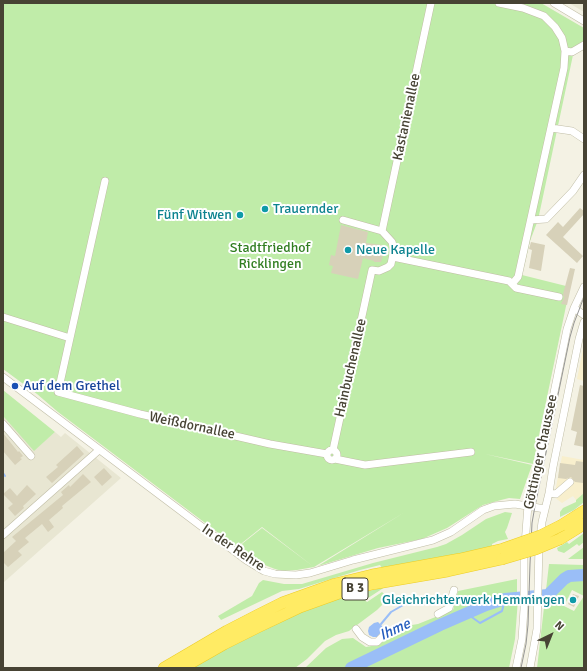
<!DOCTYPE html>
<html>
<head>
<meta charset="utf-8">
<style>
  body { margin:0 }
  #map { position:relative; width:587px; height:671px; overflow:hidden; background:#f4f2e4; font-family:Signika,sans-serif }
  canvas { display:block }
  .frame { position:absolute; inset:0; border:4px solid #474334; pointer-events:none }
  .north { position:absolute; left:531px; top:615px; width:40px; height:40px; -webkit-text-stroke:3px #fff; paint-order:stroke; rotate:43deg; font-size:11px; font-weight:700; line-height:16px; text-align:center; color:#474334 }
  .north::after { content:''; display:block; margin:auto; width:14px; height:18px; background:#474334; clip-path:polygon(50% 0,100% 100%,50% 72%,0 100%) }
</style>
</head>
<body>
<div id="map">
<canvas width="587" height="671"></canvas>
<div class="frame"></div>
<div class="north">N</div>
</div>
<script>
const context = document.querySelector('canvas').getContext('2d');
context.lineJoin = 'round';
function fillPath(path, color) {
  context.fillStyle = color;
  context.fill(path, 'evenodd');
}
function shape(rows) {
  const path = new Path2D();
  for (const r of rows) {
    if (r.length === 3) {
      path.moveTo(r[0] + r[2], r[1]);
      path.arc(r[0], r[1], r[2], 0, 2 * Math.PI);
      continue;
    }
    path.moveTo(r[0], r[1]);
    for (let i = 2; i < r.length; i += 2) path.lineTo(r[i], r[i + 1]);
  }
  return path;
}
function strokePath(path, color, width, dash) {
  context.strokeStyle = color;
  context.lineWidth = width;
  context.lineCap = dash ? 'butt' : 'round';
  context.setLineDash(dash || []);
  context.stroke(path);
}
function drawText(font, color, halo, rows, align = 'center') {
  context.font = font + ' Signika,sans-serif';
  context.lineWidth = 4;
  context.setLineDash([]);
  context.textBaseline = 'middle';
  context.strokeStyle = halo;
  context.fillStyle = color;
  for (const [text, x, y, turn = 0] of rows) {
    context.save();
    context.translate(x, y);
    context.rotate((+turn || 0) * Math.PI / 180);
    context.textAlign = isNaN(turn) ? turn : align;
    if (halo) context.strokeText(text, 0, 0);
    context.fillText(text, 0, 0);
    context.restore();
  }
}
const residential = shape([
  [569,3,584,3,584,12],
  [3,416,34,450,55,432,61,437,65,433,121,478,3,583]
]);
const commercial = shape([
  [584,344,584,381,577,379],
  [562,456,584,460,584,493,576,500,573,496,562,503,554,497]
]);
const green = shape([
  [3,3,541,3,584,28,584,48,573,55,538,220,530,241,522,275,570,287,533,464,485,454,473,470,485,454,532,465,520,499,509,498,501,500,483,505,447,528,422,539,378,548,318,566,405,512,314,567,262,527,237,547,58,412,37,394,3,369],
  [3,390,55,432,34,451,3,416],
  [584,493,584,502,574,510,560,517,560,512,563,508,576,502,576,500],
  [505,512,512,513,507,528,505,532,508,539,498,541,492,544,492,546,455,556,382,568,380,565,360,570,299,589,282,591,221,620,218,616,252,596,259,583,263,580,284,584,302,584,373,563,437,547,446,544,462,535,486,519],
  [262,528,314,567,297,570,282,571,275,569,257,562,238,547],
  [584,533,584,542,579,546,577,544,564,553,558,551,557,548,567,542,569,544],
  [584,547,584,559,568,559],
  [549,564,584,565,584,668,537,668],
  [572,590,584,596,574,611,564,606],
  [517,579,517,596,501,598,469,610,388,647,366,659,367,661,389,650,418,638,487,606,502,601,518,599,515,639,509,668,305,668,326,648,342,639,353,638,366,647,377,645,406,626,418,624,453,610,458,591],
  [385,587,365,600,367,602,382,592,389,598,377,610,349,631,336,635,325,641,307,659,295,668,191,668,215,654,289,617,340,598]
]);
const water = shape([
  [378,622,382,626,383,630,377,637,373,637,369,635,368,631,369,627,374,623]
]);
const stream = shape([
  [3,473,5,476],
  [466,613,480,623,502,611,505,599],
  [381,624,391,612,405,604,415,602,438,603]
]);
const river = shape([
  [351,668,440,625,486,605,505,599,548,595,564,579,569,576,584,575]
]);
const building = shape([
  [580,208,584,211,584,214,563,237,583,256,577,263,546,235,558,222,563,227],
  [341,225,368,232,366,243,383,245,382,246,384,247,383,252,384,252,381,262,374,262,374,261,363,258,358,279,331,273,333,266,329,265,331,255,335,256],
  [531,242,545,245,541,271,529,268,532,250,529,249],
  [570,268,575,269,567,305,561,304,564,298,563,294],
  [580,385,584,386,584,447,574,445,577,432,571,430],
  [3,433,18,452,19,451,23,456,20,458,22,459,15,465,3,451],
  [77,446,84,454,52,483,46,477,58,467,56,465],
  [576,461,584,462,583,483,575,482,571,477,566,479,558,478,560,463,575,465],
  [104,468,112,477,102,486,94,477],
  [83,474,91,482,62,506,63,508,49,520,54,527,48,532,42,524,25,538,29,542,18,551,22,555,8,567,3,562,3,553,16,541,12,537,63,495,61,492,69,485,70,487],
  [27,485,36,494,23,506,24,508,15,516,8,508,13,504,3,494,10,488,17,496],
  [573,594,579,596,574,607,568,604]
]);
const minor = shape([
  [499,3,523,8,544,16,555,27,562,38,565,51,564,68,518,277,512,284],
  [554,3,584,21],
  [565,51,572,52,584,45],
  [551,128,572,131,584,139],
  [105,181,58,392,140,414,270,444,327,454],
  [531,220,546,219,573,191,584,175],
  [382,231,431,3],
  [393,257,509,281,516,288,559,297],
  [574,308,584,315],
  [3,317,70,338],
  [3,377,246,560,264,571,275,574,296,575,310,573,353,560,433,540,451,532,483,510,494,506,515,504,545,509],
  [3,424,31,456],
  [332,455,5],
  [333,450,372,270,379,271,388,267,391,264,394,249,392,242,382,231,343,220],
  [335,459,365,465,471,452],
  [549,493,556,494,570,482],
  [3,535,99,450],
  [438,614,449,608,454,590],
  [356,629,362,637,370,642,377,642,386,633],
  [516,668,522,639,524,609,524,558,528,505,538,471,567,329,574,308,584,287],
  [530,668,537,629,539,545,542,522,549,493,553,467,579,339,584,322]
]);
const highway = shape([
  [562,525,584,511],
  [560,539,584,524],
  [164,668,227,631,258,615,282,603,335,584,372,575,460,559,503,549],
  [182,668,224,644,258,627,300,607,339,593,372,584,448,571,502,559]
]);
const tram = shape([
  [521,668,526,644,528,625,530,564,532,523,535,506,570,337,574,323,584,297]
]);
const highwayBridge = shape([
  [503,549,540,536,562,525],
  [502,559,536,549,560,539]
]);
const markers = [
  [265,209,4,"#0f9aa8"],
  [240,215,4,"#0f9aa8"],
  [348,250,4,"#0f9aa8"],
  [15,386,4,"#1a4fb4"],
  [573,600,4,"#0f9aa8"]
];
const shields = [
  [355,589,26]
];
const shieldNames = [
  ["B 3",355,589]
];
const streetNames = [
  ["Kastanienallee",407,117,-78],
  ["Hainbuchenallee",351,368,-77],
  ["Weißdornallee",192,426,12],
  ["Göttinger Chaussee",541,452,-78],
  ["In der Rehre",233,548,34]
];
const cultureNames = [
  ["Trauernder",273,209],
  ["Fünf Witwen",232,215,"right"],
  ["Neue Kapelle",356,250],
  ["Gleichrichterwerk Hemmingen",565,600,"right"]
];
const parkNames = [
  ["Stadtfriedhof",270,248],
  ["Ricklingen",270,264]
];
const transitNames = [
  ["Auf dem Grethel",23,386]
];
const waterNames = [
  ["Ihme",395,630,-25]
];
fillPath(residential, '#e8e6d2');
fillPath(commercial, '#f8efcd');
fillPath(green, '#c0eca9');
fillPath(water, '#9abef7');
strokePath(stream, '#9abef7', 2);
strokePath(river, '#9abef7', 12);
fillPath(building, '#d7d1b9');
strokePath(minor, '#c0bda6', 8);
strokePath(highway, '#eccc26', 12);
strokePath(minor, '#fff', 7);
strokePath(highway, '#ffeb64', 11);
strokePath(tram, '#959595', 1);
strokePath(highwayBridge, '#eccc26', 12, []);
strokePath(highwayBridge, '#ffeb64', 11);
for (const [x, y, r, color] of markers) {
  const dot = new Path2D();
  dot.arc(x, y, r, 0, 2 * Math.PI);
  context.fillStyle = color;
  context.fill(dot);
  strokePath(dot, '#fff', 1.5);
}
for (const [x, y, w] of shields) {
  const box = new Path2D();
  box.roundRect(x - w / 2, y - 11, w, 22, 3);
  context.fillStyle = '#fff';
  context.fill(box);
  strokePath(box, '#474334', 1);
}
drawText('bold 13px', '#474334', null, shieldNames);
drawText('14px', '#474334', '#fff', streetNames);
drawText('14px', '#0d838f', '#fff', cultureNames, 'left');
drawText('14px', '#317e21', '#fff', parkNames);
drawText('14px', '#164399', '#fff', transitNames, 'left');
drawText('italic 15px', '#235cbd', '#fff', waterNames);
</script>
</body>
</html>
